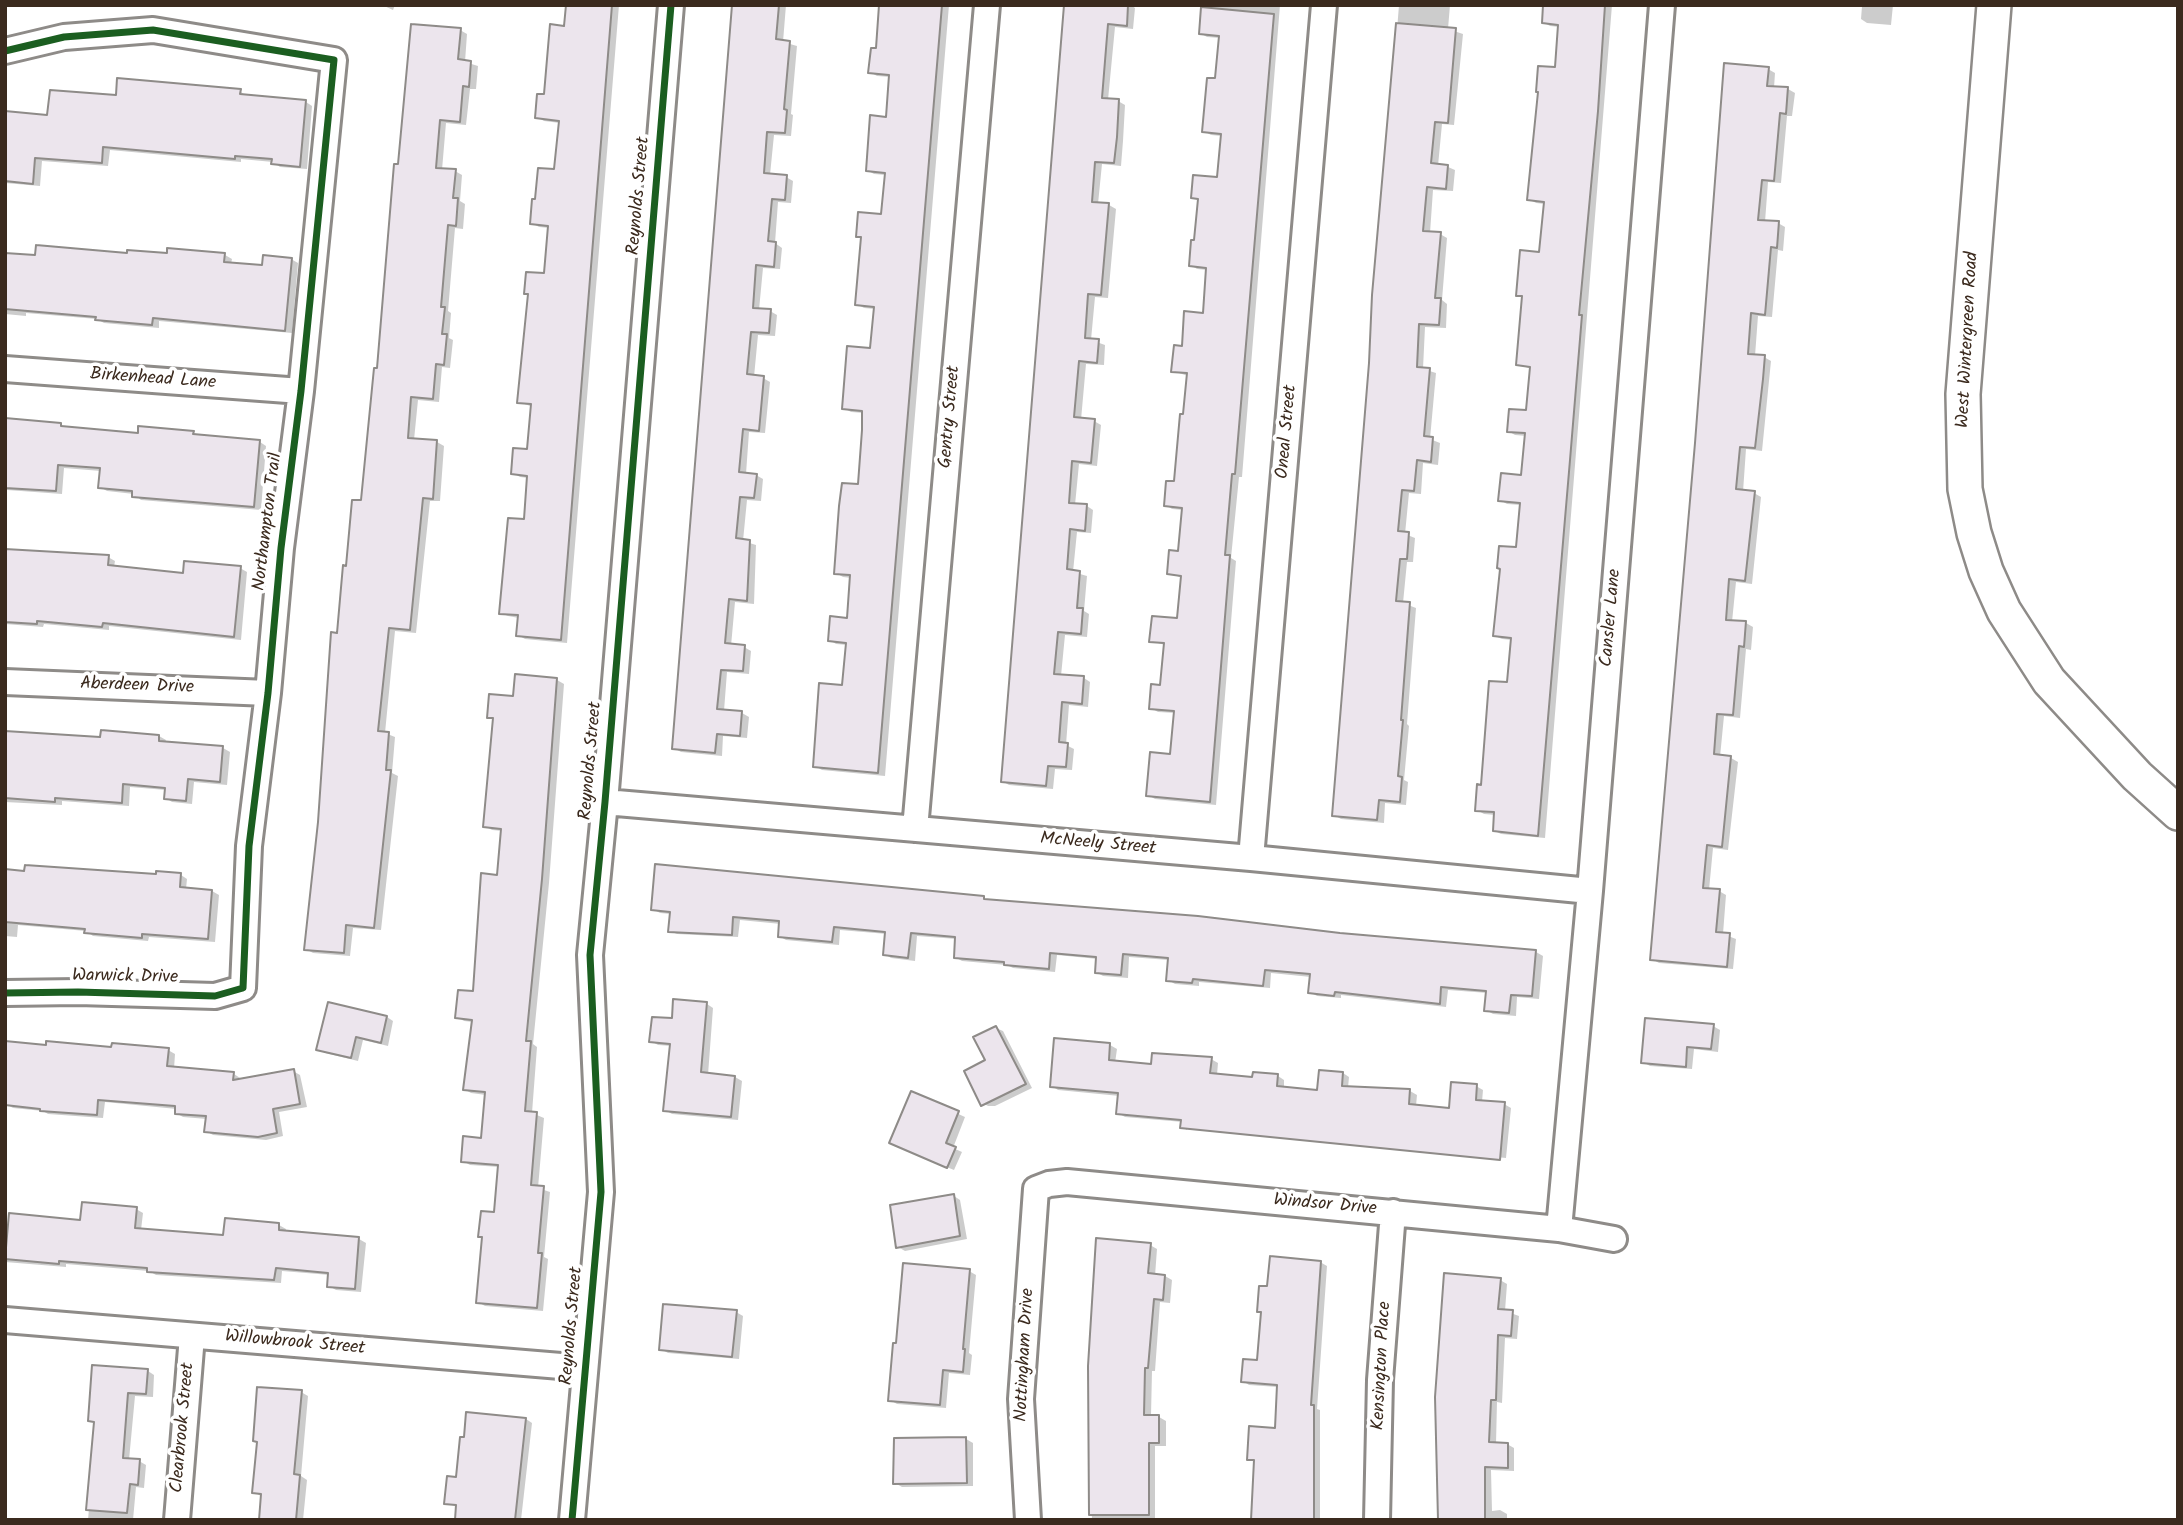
<!DOCTYPE html>
<html>
<head>
<meta charset="utf-8">
<style>
  body { margin:0 }
  #map { position:relative; width:2183px; height:1525px; overflow:hidden; background:#fff; font-family:Kalam,sans-serif }
  canvas { display:block }
  .frame { position:absolute; inset:0; border:7px solid #3b2a1e; pointer-events:none }
</style>
</head>
<body>
<div id="map">
<canvas width="2183" height="1525"></canvas>
<div class="frame"></div>
</div>
<script>
const context = document.querySelector('canvas').getContext('2d');
context.lineJoin = 'round';
function fillPath(path, color) {
  context.fillStyle = color;
  context.fill(path, 'evenodd');
}
function shape(rows) {
  const path = new Path2D();
  for (const r of rows) {
    path.moveTo(r[0], r[1]);
    for (let i = 2; i < r.length; i += 2) path.lineTo(r[i], r[i + 1]);
  }
  return path;
}
function strokePath(path, color, width, dash) {
  context.strokeStyle = color;
  context.lineWidth = width;
  context.lineCap = dash ? 'butt' : 'round';
  context.setLineDash(dash || []);
  context.stroke(path);
}
function drawText(font, color, halo, rows, align = 'center') {
  context.font = font + ' Kalam,sans-serif';
  context.lineWidth = 7;
  context.setLineDash([]);
  context.textBaseline = 'middle';
  context.strokeStyle = halo;
  context.fillStyle = color;
  for (const [text, x, y, turn = 0] of rows) {
    context.save();
    context.translate(x, y);
    context.rotate((+turn || 0) * Math.PI / 180);
    context.textAlign = isNaN(turn) ? turn : align;
    if (halo) context.strokeText(text, 0, 0);
    context.fillText(text, 0, 0);
    context.restore();
  }
}
const shadow = shape([
  [382,5,395,5,393,10],
  [568,5,619,5,567,643,525,639,518,635,519,618,508,616,501,613,526,521,529,478,520,477,513,473,529,451,533,407,519,402,546,275,550,228,539,227,532,223,556,171,560,123,544,121,537,117,566,27],
  [734,5,786,5,783,42,797,46,791,114,793,115,791,136,774,135,770,175,786,177,793,181,791,203,778,202,775,243,782,248,780,269,763,268,759,310,770,311,777,315,775,336,758,335,754,377,763,378,770,382,765,433,749,432,746,474,756,475,763,479,761,501,747,500,743,541,756,545,754,604,735,602,731,646,744,647,751,651,749,674,727,672,724,711,742,713,749,717,747,738,723,736,722,756,681,752,674,748],
  [881,5,949,5,885,776,822,770,815,766,844,687,848,645,836,644,830,640,848,620,852,578,843,577,836,573,859,486,864,413,851,412,844,408,872,350,875,309,864,308,857,304,863,239,858,236,883,216,886,175,874,174,867,170,887,119,891,77,877,76,870,72,877,50],
  [1065,5,1131,5,1135,8,1133,29,1115,27,1108,100,1118,101,1125,105,1123,141,1121,166,1102,164,1098,204,1109,205,1116,209,1108,298,1095,297,1091,340,1105,345,1104,365,1086,364,1081,420,1094,421,1101,425,1097,466,1079,464,1075,505,1087,506,1093,510,1091,533,1077,532,1073,572,1087,576,1084,611,1089,614,1087,637,1065,635,1061,676,1084,678,1090,682,1088,707,1069,705,1066,745,1074,749,1072,770,1055,769,1053,789,1009,785,1002,781],
  [1213,5,1280,5,1242,477,1239,477,1231,558,1236,561,1216,805,1155,799,1148,795,1172,756,1176,713,1158,712,1151,708,1162,687,1165,645,1151,641,1179,620,1183,578,1168,573,1180,553,1184,510,1172,509,1166,505,1176,483,1188,376,1173,371,1183,348,1205,315,1208,270,1197,269,1191,265,1196,242,1199,201,1193,197,1218,179,1222,136,1211,135,1204,131,1216,80,1220,38,1207,37,1200,33],
  [1399,5,1450,5,1448,29,1463,34,1454,125,1442,124,1438,166,1448,167,1455,170,1453,191,1433,190,1430,233,1440,234,1447,238,1442,300,1447,304,1446,328,1425,327,1423,369,1436,373,1430,439,1440,443,1438,465,1423,463,1421,494,1409,493,1405,534,1415,538,1413,562,1407,562,1403,603,1416,608,1407,724,1409,726,1404,780,1408,782,1406,805,1385,803,1384,823,1341,819,1334,815],
  [1545,5,1612,5,1545,838,1501,834,1495,831,1496,815,1484,814,1477,810,1509,684,1513,640,1502,639,1495,636,1518,549,1521,505,1507,504,1500,500,1523,477,1527,436,1515,435,1508,431,1528,412,1532,369,1517,364,1523,298,1518,295,1541,254,1545,204,1536,203,1529,199,1556,69,1560,27,1550,26,1543,22],
  [1852,5,1893,5,1891,25,1867,23,1861,19,1862,6],
  [460,30,467,34,465,62,478,66,476,89,470,89,466,125,446,123,442,170,455,171,462,175,460,201,465,204,463,229,455,228,448,311,451,313,449,338,453,340,450,368,442,367,439,402,418,400,414,440,437,442,444,446,440,501,430,501,416,633,395,631,385,733,395,737,392,773,398,776,381,930,353,928,350,956,313,953,306,949,339,634,347,567,362,502,399,166],
  [1768,69,1775,73,1774,88,1788,89,1795,93,1792,116,1787,116,1781,183,1768,182,1765,222,1778,223,1785,227,1783,251,1778,250,1772,317,1758,316,1755,356,1764,357,1771,361,1762,451,1746,449,1743,492,1754,493,1761,497,1752,584,1736,582,1732,622,1746,623,1753,627,1751,650,1746,649,1740,718,1724,716,1720,757,1731,758,1738,762,1728,850,1713,848,1709,890,1719,891,1726,895,1723,934,1736,939,1733,969,1659,963,1652,959],
  [240,91,247,97,306,102,312,106,307,169,280,167,273,162,241,159,241,162,110,150,108,166,42,161,40,186,5,183,5,113,49,117,117,97],
  [5,255,37,257,225,255,232,259,231,264,263,267,291,259,298,263,292,333,159,321,159,328,104,323,97,319,26,313,26,316,5,314],
  [5,420,61,424,68,429,139,435,193,432,201,437,260,442,266,446,261,510,141,500,134,494,107,491,100,487,101,471,64,468,62,494,7,490],
  [5,551,108,557,115,561,114,567,184,575,240,568,247,572,241,640,109,626,109,630,44,624,43,627,5,624],
  [557,680,564,684,549,883,533,1044,537,1047,532,1113,544,1118,538,1188,550,1192,544,1257,548,1259,543,1311,485,1306,478,1302,495,1214,500,1167,470,1165,463,1161,482,1140,486,1095,471,1093,464,1089,473,1022,464,1021,457,1017,475,993,499,877,503,831,492,830,485,826,495,720,489,717,514,698],
  [5,732,102,739,159,736,166,740,165,743,223,748,230,752,227,785,194,782,192,804,172,802,166,798,166,790,130,787,129,806,62,801,62,805,5,802],
  [5,870,157,876,181,875,187,879,186,889,212,891,219,895,215,942,149,937,148,941,93,936,86,931,18,925,17,937,5,936],
  [984,898,989,901,1536,952,1543,956,1539,999,1517,997,1516,1016,1493,1014,1486,1010,1488,993,1448,990,1446,1007,1341,995,1341,998,1317,996,1310,992,1311,977,1271,973,1270,988,1199,982,1199,986,1175,984,1168,980,1169,960,1129,957,1128,978,1103,976,1096,972,1098,959,1057,955,1055,972,1013,968,1007,965,962,961,955,957,957,939,917,936,915,961,891,958,885,954,887,934,840,930,839,945,786,940,779,936,781,924,740,920,738,937,677,934,670,931,671,914,660,913,653,909],
  [329,1004,387,1017,393,1021,388,1046,363,1040,358,1061,325,1053,318,1049],
  [707,1004,713,1008,708,1075,735,1077,742,1081,738,1120,672,1114,665,1110,672,1046,658,1045,651,1041],
  [1713,1026,1720,1030,1718,1052,1694,1049,1692,1069,1650,1066,1643,1062],
  [996,1028,1003,1031,1032,1088,995,1106,988,1106,981,1102],
  [1110,1045,1117,1049,1115,1063,1153,1066,1211,1059,1218,1063,1217,1075,1254,1079,1278,1076,1284,1080,1284,1088,1319,1091,1343,1073,1349,1077,1348,1088,1410,1091,1417,1095,1416,1106,1451,1109,1476,1086,1483,1090,1482,1102,1504,1104,1511,1108,1506,1158,1187,1127,1187,1130,1182,1127,1183,1122,1125,1117,1118,1113,1120,1096,1058,1090,1052,1086],
  [113,1049,168,1050,175,1054,174,1069,234,1074,240,1078,240,1081,293,1071,300,1075,307,1107,279,1112,283,1136,266,1140,213,1135,206,1131,207,1119,183,1117,176,1113,177,1109,105,1102,103,1118,48,1114,43,1111,13,1108,6,1104],
  [912,1093,965,1117,953,1148,962,1152,954,1170,898,1147],
  [954,1196,960,1200,967,1239,905,1251,898,1247],
  [136,1209,143,1213,141,1230,225,1237,279,1225,286,1229,285,1233,359,1239,366,1243,361,1292,336,1290,329,1286,330,1275,282,1271,281,1283,156,1275,149,1271,66,1264,66,1267,5,1262,5,1224,82,1221],
  [1150,1245,1157,1249,1155,1276,1165,1276,1172,1280,1170,1303,1160,1302,1155,1371,1152,1371,1151,1416,1159,1417,1166,1421,1166,1446,1155,1446,1155,1518,1148,1518,1149,1520,1092,1520,1089,1442],
  [1320,1262,1327,1266,1317,1409,1320,1410,1320,1520,1253,1520,1255,1462,1249,1459,1277,1430,1278,1387,1249,1385,1243,1381,1259,1362,1262,1313,1258,1311,1268,1288],
  [969,1271,976,1275,969,1353,972,1355,970,1375,949,1373,946,1408,897,1404,890,1400],
  [1500,1280,1507,1284,1505,1311,1519,1316,1517,1339,1505,1338,1502,1403,1497,1402,1496,1444,1507,1444,1514,1448,1514,1471,1491,1470,1492,1511,1500,1510,1507,1514,1507,1520,1440,1520],
  [736,1312,743,1316,739,1359,668,1353,661,1349],
  [148,1371,154,1375,153,1397,135,1396,129,1460,139,1461,146,1465,144,1488,136,1487,133,1520,88,1520,96,1424,89,1420],
  [301,1392,308,1396,301,1476,307,1480,303,1520,261,1520,261,1496,254,1492],
  [526,1419,532,1423,521,1520,457,1520,458,1507,446,1503,458,1479],
  [966,1439,973,1443,973,1486,902,1487,895,1483]
]);
const building = shape([
  [566,5,612,5,561,640,516,636,518,615,499,614,508,518,524,519,527,476,511,474,513,448,527,449,531,404,517,403,528,294,524,294,526,272,544,273,548,226,530,224,532,199,535,199,538,168,554,169,559,121,535,118,537,94,544,94,550,24,564,26,566,5],
  [732,5,779,5,776,39,790,41,784,109,787,110,785,133,767,132,764,173,787,175,785,200,772,199,768,241,776,242,774,267,756,265,753,308,771,309,769,333,751,332,747,374,764,376,759,431,743,429,739,472,757,474,754,498,740,497,736,538,750,540,747,601,729,599,725,643,745,645,743,671,721,670,717,709,742,711,740,736,717,734,715,753,672,749,732,5],
  [879,5,942,5,878,773,813,767,819,683,842,685,846,643,828,641,830,616,847,618,850,575,834,574,839,506,842,483,858,484,862,430,862,411,842,409,847,346,870,348,874,307,855,305,861,237,856,237,858,212,881,214,885,173,866,171,870,115,886,117,889,75,868,73,871,48,876,48,879,5],
  [1064,5,1128,5,1127,26,1108,24,1102,98,1119,99,1117,137,1114,163,1095,162,1092,202,1109,203,1101,295,1088,294,1085,338,1099,339,1097,363,1079,361,1074,417,1095,419,1091,463,1072,461,1069,503,1087,504,1085,531,1070,529,1067,569,1080,571,1077,608,1083,608,1081,634,1058,632,1054,674,1084,676,1082,704,1062,702,1059,742,1068,743,1066,767,1048,766,1046,786,1001,782,1064,5],
  [1543,5,1605,5,1598,111,1579,315,1582,315,1570,460,1538,836,1493,831,1494,812,1475,811,1477,784,1481,785,1489,681,1507,682,1511,638,1493,636,1500,569,1497,568,1499,546,1516,547,1520,503,1498,501,1501,473,1521,475,1525,433,1507,432,1509,409,1526,410,1530,367,1516,365,1522,296,1516,296,1520,250,1539,252,1544,202,1527,200,1538,92,1536,92,1538,66,1555,67,1558,25,1542,23,1543,5],
  [1201,7,1274,14,1235,474,1232,474,1225,555,1230,555,1210,802,1146,796,1150,752,1170,754,1174,711,1149,709,1151,684,1160,685,1164,643,1149,642,1152,616,1177,618,1181,576,1167,574,1169,550,1178,551,1182,508,1164,506,1166,481,1174,481,1180,414,1183,414,1187,373,1171,372,1174,345,1182,346,1184,311,1203,313,1206,268,1189,266,1191,240,1194,240,1198,199,1191,198,1193,175,1217,177,1221,134,1202,132,1207,78,1215,78,1219,36,1199,34,1201,7],
  [1396,23,1456,28,1448,123,1435,122,1431,163,1448,165,1446,189,1427,187,1423,231,1441,232,1435,298,1441,298,1439,325,1419,324,1417,367,1430,368,1424,436,1433,437,1431,462,1417,460,1414,491,1402,490,1398,531,1409,532,1407,559,1400,559,1396,601,1410,602,1401,720,1403,720,1398,776,1402,777,1400,802,1379,800,1377,820,1332,816,1369,363,1372,295,1396,23],
  [411,24,461,28,458,59,471,61,469,87,463,86,460,122,440,120,436,168,456,169,453,198,458,198,456,226,448,225,441,307,445,307,442,334,447,334,444,365,436,364,433,399,411,397,408,438,437,440,433,499,423,498,410,630,389,628,378,731,389,732,386,770,391,770,374,928,346,925,344,953,304,950,318,822,331,632,337,633,343,565,346,566,352,500,361,500,374,368,377,368,394,164,398,164,411,24],
  [1724,63,1769,67,1767,86,1788,87,1786,114,1780,113,1774,181,1762,180,1758,220,1779,221,1777,248,1771,247,1765,315,1751,313,1748,354,1765,355,1763,379,1755,448,1740,447,1736,489,1755,491,1745,581,1729,579,1726,620,1746,621,1744,647,1739,646,1733,715,1717,714,1714,754,1731,756,1722,847,1707,845,1703,888,1720,889,1716,932,1730,933,1727,967,1650,960,1695,443,1724,63],
  [117,78,241,89,240,94,306,100,300,167,271,164,272,159,235,156,235,159,103,147,102,163,35,158,33,184,5,181,5,111,47,115,50,90,116,95,117,78],
  [36,245,127,253,127,250,167,253,167,248,225,253,224,262,262,265,263,255,292,258,285,331,153,318,152,325,95,320,96,317,5,309,5,253,35,255,36,245],
  [5,418,61,423,61,426,138,433,138,426,194,431,193,434,260,440,254,507,132,497,132,491,98,488,100,468,58,465,56,491,5,488,5,418],
  [5,549,109,555,108,565,183,573,184,561,241,566,234,637,103,623,102,627,37,621,37,624,5,622,5,549],
  [515,674,557,678,542,879,526,1041,531,1041,525,1111,537,1112,531,1185,544,1186,538,1253,542,1253,537,1308,476,1303,482,1237,478,1237,481,1211,494,1212,498,1165,461,1162,463,1136,481,1138,485,1092,463,1090,472,1020,455,1018,458,990,473,991,481,873,497,875,501,829,483,827,493,718,487,718,489,694,513,696,515,674],
  [101,730,159,735,159,741,223,746,220,782,188,779,186,801,164,799,165,788,123,784,122,803,55,798,55,802,5,798,5,731,100,737,101,730],
  [655,864,984,896,984,899,1198,916,1340,933,1536,950,1532,996,1511,995,1509,1013,1484,1011,1486,991,1441,987,1440,1004,1335,992,1334,996,1308,993,1310,974,1265,970,1263,986,1193,979,1192,983,1166,981,1168,958,1123,954,1121,975,1095,973,1096,957,1050,953,1049,969,1004,965,1004,962,954,958,955,937,911,933,908,958,883,955,885,932,834,927,832,942,778,937,779,921,733,917,732,935,668,932,670,912,651,910,655,864],
  [25,865,156,874,156,871,181,873,180,887,212,890,208,939,142,934,142,938,84,933,85,929,5,922,5,869,24,871,25,865],
  [673,999,707,1002,701,1072,735,1076,731,1117,663,1111,670,1044,649,1042,652,1017,672,1018,673,999],
  [328,1002,387,1016,381,1043,356,1037,351,1058,316,1050,328,1002],
  [1645,1018,1714,1024,1711,1049,1687,1047,1686,1067,1641,1063,1645,1018],
  [996,1026,1026,1084,981,1106,964,1071,985,1060,973,1037,996,1026],
  [1054,1038,1110,1043,1109,1060,1151,1064,1152,1053,1212,1057,1210,1073,1252,1077,1253,1072,1278,1074,1277,1086,1317,1090,1319,1070,1343,1072,1342,1086,1410,1089,1409,1104,1449,1108,1451,1082,1477,1084,1476,1100,1505,1102,1500,1160,1180,1128,1181,1120,1116,1114,1118,1093,1050,1087,1054,1038],
  [5,1041,46,1045,46,1041,111,1047,112,1043,169,1048,167,1066,234,1072,233,1080,294,1069,300,1104,273,1109,277,1133,258,1137,204,1132,206,1116,175,1114,175,1106,98,1100,97,1115,40,1111,40,1109,5,1105,5,1041],
  [911,1091,959,1111,946,1143,956,1147,947,1168,889,1143,911,1091],
  [954,1194,960,1236,896,1248,890,1205,954,1194],
  [82,1202,137,1207,135,1228,223,1235,225,1218,279,1223,279,1230,359,1237,355,1289,327,1287,328,1273,276,1268,274,1280,147,1272,147,1268,59,1261,59,1264,5,1259,9,1213,80,1220,82,1202],
  [1096,1238,1151,1243,1148,1273,1165,1275,1163,1300,1154,1299,1148,1368,1145,1368,1144,1415,1159,1415,1159,1443,1149,1443,1149,1515,1089,1515,1088,1366,1096,1238],
  [1270,1256,1321,1261,1311,1405,1314,1405,1314,1520,1251,1520,1254,1460,1247,1460,1249,1426,1275,1428,1277,1385,1241,1382,1243,1359,1257,1360,1261,1312,1257,1312,1259,1286,1267,1286,1270,1256],
  [903,1263,970,1269,963,1349,965,1349,963,1372,943,1370,940,1405,888,1401,893,1343,896,1343,903,1263],
  [1444,1273,1501,1278,1498,1309,1513,1310,1511,1336,1498,1335,1496,1400,1491,1400,1489,1442,1508,1443,1508,1468,1485,1467,1485,1520,1438,1520,1435,1397,1444,1273],
  [663,1304,737,1310,732,1357,659,1350,663,1304],
  [92,1365,148,1369,146,1394,128,1393,123,1458,140,1459,138,1485,130,1484,127,1513,86,1510,94,1422,88,1421,92,1365],
  [257,1387,302,1390,294,1474,300,1475,296,1520,259,1520,261,1494,252,1493,257,1442,253,1441,257,1387],
  [466,1412,526,1418,515,1520,455,1520,456,1505,444,1504,447,1476,456,1477,460,1437,464,1437,466,1412],
  [966,1437,967,1483,893,1484,894,1438,966,1437]
]);
const street = shape([
  [5,51,64,37,153,30,334,60,301,391,281,548,268,693,249,846,243,988,215,996,78,992,5,993],
  [5,369,301,391],
  [5,682,268,693],
  [605,802,1251,858,1590,891],
  [915,829,987,5],
  [1251,858,1324,5],
  [1559,1229,1590,891,1662,5],
  [5,1320,585,1368],
  [177,1520,192,1336],
  [572,1520,601,1192,590,955,605,802,671,5],
  [1028,1520,1021,1399,1036,1189,1049,1184,1067,1182,1559,1229,1614,1239],
  [1377,1520,1380,1380,1393,1212]
]);
const secondary = shape([
  [1994,5,1963,394,1965,489,1974,533,1986,571,2004,611,2049,681,2137,776,2178,813]
]);
const cycleway = shape([
  [5,51,64,37,153,30,334,60,301,391,281,548,268,693,249,846,243,988,215,996,78,992,5,993],
  [572,1520,601,1192,590,955,605,802,671,5]
]);
const streetNames = [
  ["Reynolds Street",640,196,-85],
  ["West Wintergreen Road",1969,340,-87],
  ["Birkenhead Lane",153,380,4],
  ["Gentry Street",951,417,-85],
  ["Oneal Street",1288,432,-85],
  ["Northampton Trail",269,522,-83],
  ["Cansler Lane",1612,618,-85],
  ["Aberdeen Drive",137,687,2],
  ["Reynolds Street",592,761,-85],
  ["McNeely Street",1098,845,5],
  ["Warwick Drive",125,978,1],
  ["Windsor Drive",1325,1206,5],
  ["Reynolds Street",573,1326,-85],
  ["Willowbrook Street",295,1344,5],
  ["Nottingham Drive",1026,1355,-87],
  ["Kensington Place",1383,1366,-87],
  ["Clearbrook Street",184,1428,-85]
];
fillPath(shadow, '#0003');
fillPath(building, '#ece5ed');
strokePath(building, '#8e8b88', 2);
strokePath(street, '#8e8b88', 30);
strokePath(secondary, '#8e8b88', 38);
strokePath(street, '#fff', 24);
strokePath(secondary, '#fff', 33);
strokePath(cycleway, '#1b5e20', 7);
drawText('18px', '#3b2a1e', '#fff', streetNames);
</script>
</body>
</html>
